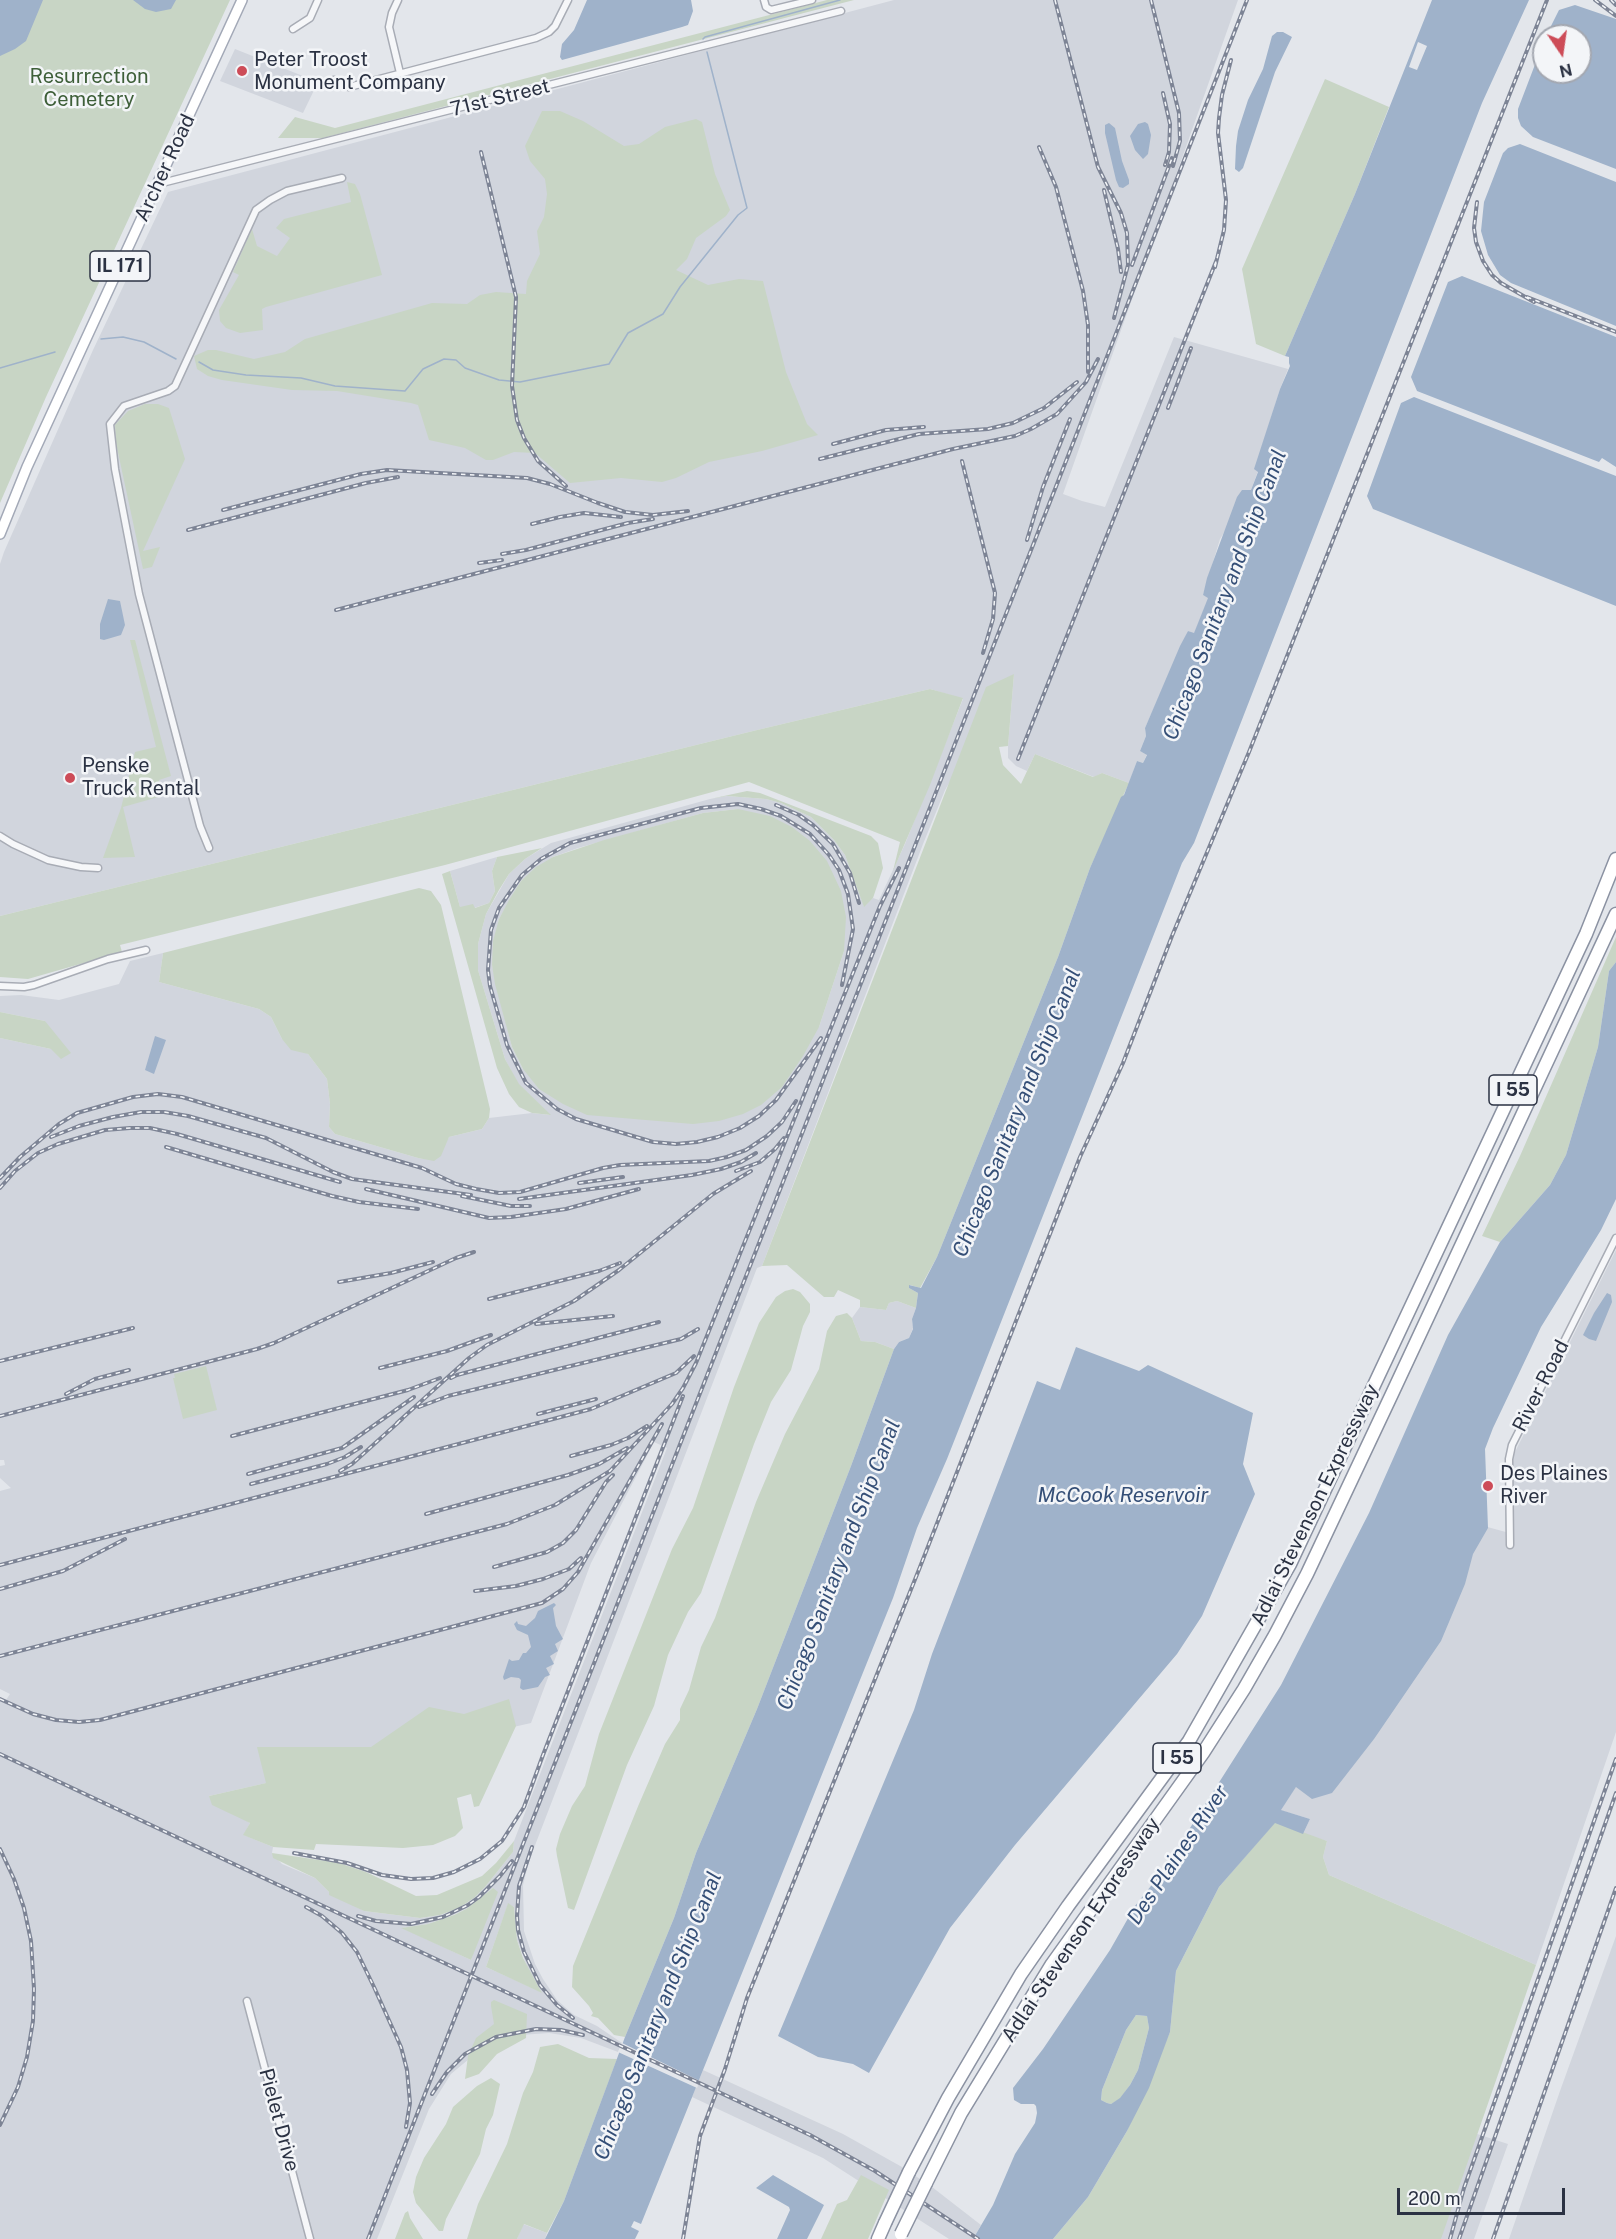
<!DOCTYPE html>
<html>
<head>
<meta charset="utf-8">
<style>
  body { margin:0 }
  #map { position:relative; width:1616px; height:2239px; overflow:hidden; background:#e3e6eb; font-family:"Public Sans",sans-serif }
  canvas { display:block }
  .north { position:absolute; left:1532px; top:24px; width:60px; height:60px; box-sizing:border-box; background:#f3f5f8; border:2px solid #a3a7b0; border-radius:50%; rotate:167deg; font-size:16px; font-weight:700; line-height:24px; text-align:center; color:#2b3243 }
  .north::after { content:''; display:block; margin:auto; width:21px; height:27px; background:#cd4c58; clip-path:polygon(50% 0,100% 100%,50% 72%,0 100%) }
  .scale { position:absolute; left:1397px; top:2188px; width:168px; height:27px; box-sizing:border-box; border:3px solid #2b3243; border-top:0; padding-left:8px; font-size:18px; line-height:21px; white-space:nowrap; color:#2b3243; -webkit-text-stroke:4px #f3f5f8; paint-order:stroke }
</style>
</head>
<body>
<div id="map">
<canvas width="1616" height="2239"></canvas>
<div class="north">N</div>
<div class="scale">200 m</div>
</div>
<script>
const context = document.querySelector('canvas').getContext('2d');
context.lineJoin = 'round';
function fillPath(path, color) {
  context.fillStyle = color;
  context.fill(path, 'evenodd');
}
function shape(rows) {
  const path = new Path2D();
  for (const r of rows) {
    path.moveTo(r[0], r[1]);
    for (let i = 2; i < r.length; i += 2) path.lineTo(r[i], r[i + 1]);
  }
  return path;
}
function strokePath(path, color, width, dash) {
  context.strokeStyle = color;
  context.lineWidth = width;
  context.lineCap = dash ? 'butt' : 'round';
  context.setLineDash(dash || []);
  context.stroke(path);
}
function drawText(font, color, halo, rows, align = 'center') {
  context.font = font + ' "Public Sans",sans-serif';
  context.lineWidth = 5;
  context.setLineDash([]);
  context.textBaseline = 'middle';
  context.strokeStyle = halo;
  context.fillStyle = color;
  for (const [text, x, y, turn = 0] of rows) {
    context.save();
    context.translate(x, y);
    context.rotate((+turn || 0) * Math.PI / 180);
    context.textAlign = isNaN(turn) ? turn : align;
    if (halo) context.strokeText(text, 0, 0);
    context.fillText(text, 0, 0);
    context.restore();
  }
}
const built = shape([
  [894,0,1238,0,1063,494,1082,501,1105,507,1174,337,1288,369,1280,389,1255,469,1258,471,1251,490,1220,539,1203,595,1209,597,1194,634,1188,631,1145,728,1146,736,1140,751,1147,754,1143,763,1137,761,1129,783,1102,773,1094,777,1035,754,1027,771,1016,766,1008,758,1008,746,1014,674,945,790,923,844,762,1266,757,1268,529,1861,523,1885,524,1931,535,1964,543,1979,557,2000,574,2015,597,2026,622,2043,618,2052,581,2038,549,2033,520,2035,469,2059,451,2074,429,2109,377,2239,0,2239,0,1697,6,1700,10,1694,0,1689,0,1491,11,1488,0,1478,0,1466,5,1465,4,1460,0,1460,0,1038,51,1049,45,1021,0,1012,0,996,21,995,59,1000,119,984,130,961,163,953,159,982,259,1009,271,1017,282,1039,308,1054,327,1079,330,1104,329,1127,335,1134,418,1158,434,1160,449,1137,482,1129,489,1118,532,1113,550,1115,518,1084,505,1059,478,970,478,944,486,914,509,874,525,859,551,843,710,799,727,796,766,799,781,803,811,817,834,840,845,855,864,906,873,898,879,900,905,844,963,699,930,689,753,731,0,916,0,564,4,552,93,350,168,192],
  [738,809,844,951,819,1027,523,1069,512,1047,492,965,499,919,521,881,553,857,578,848,703,813],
  [654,1442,667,1448,514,1841,513,1852,485,1887,474,1898,459,1908,440,1915,420,1918,364,1911,329,1892,315,1878,282,1864,272,1853,273,1847,244,1835,250,1823,209,1796,531,1723,591,1563],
  [493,1888,471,1960,403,1928,428,1924,453,1915,466,1909],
  [508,1904,514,1907,517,1940,530,1974,541,1992,486,1967],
  [235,49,318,82,303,113,220,81],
  [497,857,492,871,495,891,489,903,474,908,460,907,450,871],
  [1616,1250,1616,1732,1536,1965,1329,1875,1323,1857,1327,1841,1303,1834,1310,1819,1280,1810,1326,1743,1462,1520,1513,1534,1513,1456],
  [897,1301,916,1308,912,1319,913,1328,909,1338,899,1342,894,1349,875,1342,861,1341,852,1318,860,1307,886,1310,889,1303],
  [1616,1936,1616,2239,1509,2239,1560,2091],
  [703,2070,843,2134,902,2167,932,2187,981,2225,973,2239,949,2239,823,2158,692,2097],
  [1471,2132,1508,2144,1474,2239,1433,2239],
  [523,2224,547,2233,545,2239,517,2239]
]);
const green = shape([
  [0,0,230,0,46,397,0,503],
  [827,0,854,0,323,138,278,138,295,117,335,128],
  [1325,79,1389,107,1355,194,1285,356,1256,344,1242,269],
  [542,111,560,111,583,121,624,146,639,144,665,127,696,119,702,122,715,174,730,210,726,216,696,238,687,259,676,270,708,285,739,279,763,281,786,372,807,424,818,435,762,451,709,462,676,478,662,482,621,478,570,483,535,453,514,452,493,460,486,460,465,448,429,440,418,405,411,403,337,391,292,390,222,380,208,376,197,369,194,356,208,350,216,350,254,359,285,352,305,339,432,303,467,304,480,295,496,292,526,294,527,281,540,254,537,231,544,217,547,194,545,179,530,161,525,146],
  [347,182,355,184,360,194,382,275,266,307,262,309,263,330,240,333,226,328,220,321,219,310,239,275,233,272,252,229,257,246,277,256,290,238,276,228,284,219,351,202],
  [145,404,158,404,169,408,185,459,143,551,160,547,152,567,143,569,116,443,115,425,128,411],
  [130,640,135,640,171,776,159,780,162,796,123,807,135,857,103,858,121,808,135,752,156,747],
  [1014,674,1008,746,999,747,1003,765,1021,784,1035,754,1093,777,1102,773,1129,783,1090,868,1058,957,937,1257,920,1288,910,1285,909,1288,918,1293,916,1308,897,1301,889,1303,886,1310,860,1307,860,1300,838,1290,834,1297,824,1297,787,1265,762,1266,986,687],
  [930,689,963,698,930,785,893,871,900,842,749,782,445,865,120,945,122,952,28,979,0,977,0,916,753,731],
  [747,791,760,793,871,836,878,843,883,868,873,898,864,907,845,855,834,840,811,817,781,803,766,799,727,796,710,799],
  [738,809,770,816,792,827,810,841,827,861,841,891,846,917,844,951,819,1027,803,1056,782,1087,761,1105,743,1114,719,1121,693,1124,587,1115,563,1104,539,1089,523,1069,512,1047,495,984,492,965,493,941,499,919,509,900,521,881,536,867,553,857,604,840,703,813],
  [542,848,525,859,509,874,499,890,486,914,478,944,478,970,505,1059,519,1084,551,1115,532,1113,519,1107,509,1094,497,1068,442,874,450,871,460,907,473,904,475,908,489,903,495,891,492,871,497,857],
  [419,888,431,891,441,905,490,1109,489,1118,482,1129,449,1137,441,1156,434,1161,418,1158,335,1134,329,1127,330,1104,327,1079,308,1054,291,1050,282,1039,271,1017,259,1009,159,982,163,953],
  [1616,937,1616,962,1609,971,1598,1047,1566,1155,1550,1185,1500,1242,1482,1236,1520,1156],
  [0,1012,45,1021,71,1053,61,1059,51,1049,0,1038],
  [793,1289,800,1292,810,1304,810,1312,803,1326,791,1370,771,1402,754,1444,701,1593,688,1612,668,1655,654,1706,627,1765,574,1910,568,1908,557,1856,556,1849,560,1834,572,1806,585,1786,599,1734,672,1549,693,1508,734,1387,759,1323,776,1297,785,1291],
  [847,1313,852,1318,861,1341,875,1342,894,1349,851,1466,757,1709,696,1853,674,1918,625,2037,614,2035,598,2018,591,2016,593,2013,589,2006,572,1987,573,1966,639,1804,665,1744,680,1720,680,1709,689,1690,701,1647,715,1618,756,1502,785,1434,819,1369,827,1331,836,1316],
  [206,1366,217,1410,183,1419,173,1378,175,1378,174,1374],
  [509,1699,516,1726,479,1806,474,1807,471,1794,457,1798,463,1828,455,1836,433,1845,403,1848,316,1844,314,1850,273,1847,243,1835,250,1823,212,1805,209,1796,266,1783,257,1747,371,1747,429,1707,464,1714],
  [1275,1822,1327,1841,1323,1857,1329,1875,1536,1965,1441,2239,1053,2239,1088,2197,1127,2131,1170,2032,1176,1971,1219,1887],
  [514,1841,513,1852,485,1887,474,1898,459,1908,440,1915,420,1918,364,1911,329,1895,329,1892,315,1878,273,1858,272,1853,339,1863,366,1872,416,1896,437,1895,482,1876,496,1863],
  [493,1888,498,1892,471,1960,401,1928,428,1924,454,1915,466,1909],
  [508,1903,514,1907,517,1940,523,1958,542,1993,486,1967],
  [494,2000,527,2014,526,2038,497,2054,479,2074,465,2079,468,2056,476,2038,494,2024,491,2006,491,2002],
  [1136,2015,1147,2016,1149,2028,1138,2070,1130,2085,1120,2099,1111,2104,1107,2103,1101,2100,1102,2090,1126,2030],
  [558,2044,589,2058,617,2059,564,2201,547,2233,524,2224,517,2239,467,2239,478,2204,507,2144,523,2093,533,2072,540,2047],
  [491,2078,500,2084,493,2115,486,2129,480,2154,446,2219,443,2231,439,2231,416,2203,413,2192,416,2177,424,2158,446,2124,453,2107,477,2086],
  [861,2175,889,2190,868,2239,821,2239,837,2204,847,2200],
  [408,2211,410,2218,423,2239,395,2239,405,2213]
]);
const water = shape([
  [0,0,43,0,26,41,15,49,0,56],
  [133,0,176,0,171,9,156,12,145,9],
  [587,0,691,0,693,11,688,25,682,27,562,60,560,57,562,44,574,30],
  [1432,0,1529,0,1482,103,1194,843,1182,863,947,1459,917,1528,893,1598,641,2224,634,2221,631,2227,639,2231,635,2239,545,2239,564,2201,625,2037,674,1918,696,1853,757,1709,851,1466,894,1349,899,1342,909,1338,913,1329,912,1319,916,1308,918,1293,909,1288,909,1285,921,1288,937,1257,1058,957,1090,868,1121,797,1124,795,1137,761,1143,763,1147,755,1140,751,1146,736,1145,728,1180,646,1188,631,1194,633,1208,598,1203,595,1207,578,1237,497,1242,490,1251,490,1258,472,1254,469,1280,389,1290,366,1289,363,1289,357,1285,356,1355,194],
  [1575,5,1616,19,1616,169,1533,137,1521,126,1518,118,1518,109,1544,41,1544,72,1580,72,1580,36,1546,36,1559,10],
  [1277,32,1283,32,1292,37,1275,72,1243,168,1239,172,1235,169,1236,146,1238,131,1248,100,1263,69,1272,36],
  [1145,122,1148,124,1151,135,1148,154,1143,159,1135,150,1130,136,1138,124],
  [1109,123,1115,128,1122,161,1129,180,1129,184,1123,188,1119,187,1116,180,1105,133,1105,125],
  [1520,144,1616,182,1616,326,1511,283,1500,275,1488,255,1481,231,1484,202,1503,153,1508,148],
  [1462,276,1616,337,1616,467,1602,458,1599,462,1417,391,1411,377,1448,282],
  [1414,397,1616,476,1616,606,1373,509,1367,496,1401,403],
  [108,599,120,601,125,625,121,635,104,640,100,639,100,624],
  [1616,962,1616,1199,1601,1230,1541,1327,1493,1428,1485,1449,1488,1528,1473,1554,1465,1584,1441,1641,1374,1739,1332,1793,1312,1799,1296,1787,1281,1810,1310,1819,1303,1834,1275,1823,1219,1887,1176,1971,1170,2032,1149,2088,1127,2131,1088,2197,1053,2239,973,2239,993,2205,1015,2154,1035,2123,1037,2113,1036,2106,1034,2104,1021,2104,1014,2100,1013,2088,1043,2049,1110,1950,1135,1906,1162,1872,1281,1685,1369,1513,1448,1335,1500,1242,1550,1185,1566,1155,1598,1047,1609,971],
  [1136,2015,1147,2016,1149,2028,1138,2070,1130,2085,1120,2098,1111,2104,1107,2103,1101,2100,1102,2090,1126,2030],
  [155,1036,166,1040,154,1074,145,1070],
  [1607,1293,1611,1295,1612,1302,1596,1341,1589,1339,1583,1335,1594,1313],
  [1076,1347,1139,1371,1148,1365,1253,1413,1243,1464,1255,1494,1202,1616,1177,1654,1015,1845,950,1928,869,2073,853,2064,818,2057,778,2036,914,1710,932,1654,1037,1381,1060,1390],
  [554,1603,556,1605,553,1608,556,1626,563,1639,555,1644,558,1651,550,1656,554,1664,546,1668,550,1675,545,1677,538,1687,523,1690,520,1688,521,1680,519,1678,511,1677,504,1680,503,1677,509,1659,512,1661,519,1660,523,1653,526,1653,531,1647,528,1635,517,1630,514,1624,517,1621,518,1624,526,1626,535,1618,538,1611],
  [773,2175,824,2205,807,2239,777,2239,790,2210,789,2207,756,2188]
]);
const pier = shape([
  [1418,42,1427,46,1417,70,1409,67],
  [622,2043,700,2081,697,2088,618,2052]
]);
const stream = shape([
  [703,39,705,37,840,0],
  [101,339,123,337,144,342,176,359],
  [199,362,213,370,246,375,301,378,335,386,405,391,423,369,444,359,456,360,465,368,499,380,520,382,609,364,628,333,663,314,680,287,738,215,747,208,707,52],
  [0,368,55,352]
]);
const street = shape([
  [398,0,392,13,389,27,400,73],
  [764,0,766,7,771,10,812,0],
  [293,29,310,18,318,0],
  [334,80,338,84,349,87,536,38,549,32,555,26,568,0],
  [158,184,841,11],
  [0,836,13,844,48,860,81,867,98,868],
  [209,848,200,826,139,594,115,469,110,424,124,406,168,391,175,386,256,210,270,200,287,191,342,178],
  [0,986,24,987,34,985,108,959,146,950],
  [1510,1545,1509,1459,1512,1445,1616,1238],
  [247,2001,310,2239]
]);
const primary = shape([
  [0,534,27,467,242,0]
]);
const highway = shape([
  [909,2172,948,2098,1021,1974,1068,1906,1189,1741,1290,1564,1586,934,1616,859],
  [926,2183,961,2113,1052,1964,1203,1753,1244,1689,1275,1635,1307,1574,1391,1396,1616,914],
  [878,2239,885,2223]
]);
const rail = shape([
  [1055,0,1098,167,1121,213,1127,233,1128,265,1114,318],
  [1151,0,1179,113,1180,141,1173,166],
  [1595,0,1616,16],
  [1611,0,1616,5],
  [1163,93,1170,124,1169,152,1165,165],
  [1039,147,1056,187,1083,291,1088,325,1088,372],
  [481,152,516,297,512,386,517,420,524,438,538,461,566,486],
  [1104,190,1118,249,1121,272],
  [1477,202,1474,228,1476,242,1483,261,1492,275,1501,283,1534,302],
  [1132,265,1172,158],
  [1215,267,1224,230,1226,200,1218,133,1219,118,1222,95,1231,60],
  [1527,297,1616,332],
  [1168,408,1191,348],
  [833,444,886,430,924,427],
  [820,459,919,434,988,429,1013,423,1044,408,1077,382],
  [962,461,995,593,993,619,983,653],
  [223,510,361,474,387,470,527,478,550,484,598,503,625,512,653,515,688,511],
  [532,524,560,517,584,513,621,517],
  [188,530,366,483,398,477],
  [1027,540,1043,487,1070,419],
  [502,554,526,550,628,523,653,519],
  [479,563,502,560],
  [336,610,953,449,1015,436,1031,429,1057,414,1086,382,1098,359],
  [1018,759,1217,259],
  [776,805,799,815,813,825,833,844,850,873,859,903],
  [821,1038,776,1100,759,1116,740,1128,718,1137,697,1142,676,1144,653,1142,576,1119,557,1109,526,1083,507,1045,490,986,488,970,491,930,499,908,522,875,541,859,570,843,701,808,738,804,761,809,781,816,810,834,829,855,839,870,848,894,853,929,842,985],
  [51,1137,79,1126,113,1117,141,1112,164,1112,188,1116,266,1138,333,1172,352,1179,471,1195],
  [166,1147,332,1196,359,1202,418,1209],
  [736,1171,760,1162,775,1149,784,1138],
  [0,1178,20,1157,59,1124,77,1113,133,1097,158,1094,182,1097,422,1168,456,1184,476,1189,499,1193,520,1192,603,1168,620,1165,709,1161,727,1157,746,1150,767,1136,782,1122,796,1101],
  [579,1183,623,1177],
  [0,1188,15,1171,38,1153,58,1144,105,1130,130,1128,150,1128,177,1134,340,1182],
  [366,1189,489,1218,511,1217,566,1209,639,1189],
  [462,1196,511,1206,530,1206],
  [519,1199,692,1175,721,1169,741,1162,756,1153],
  [339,1282,391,1273,433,1262],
  [489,1299,599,1271,620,1263],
  [536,1324,613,1316],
  [0,1361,133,1328],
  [380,1368,447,1351,491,1335],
  [451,1378,457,1375,659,1322],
  [66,1394,95,1379,129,1370],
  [419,1407,448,1396,681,1339,698,1329],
  [538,1414,596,1399],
  [0,1416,257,1349,274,1343,456,1258,474,1252],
  [397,1423,469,1358,487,1345,574,1301,619,1270,713,1194,751,1171],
  [232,1436,408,1390,440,1378],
  [571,1456,611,1445,628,1438,647,1426],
  [340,1471,352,1464,402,1419],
  [248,1474,342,1448,414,1397],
  [251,1484,327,1464,345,1457,361,1447],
  [426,1514,568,1475,599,1464,627,1448],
  [0,1565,591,1409,676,1373,694,1356],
  [494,1567,547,1552,563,1543,576,1530,606,1482,613,1475],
  [0,1589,63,1571,125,1539],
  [475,1591,516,1586,543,1579,569,1569,581,1558],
  [0,1656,507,1524,555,1505,610,1471,672,1404,683,1388,696,1363,880,906,899,868],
  [0,1699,33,1714,56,1720,79,1722,100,1720,542,1603,563,1589,578,1572,662,1424],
  [0,1754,810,2135,875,2171,978,2239],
  [532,1847,519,1886,517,1916,518,1930,524,1952,540,1985,557,2005,573,2018],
  [0,1849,14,1879,24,1908,31,1941,34,1989,33,2021,27,2057,18,2087,0,2125],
  [294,1853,347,1863,382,1875,411,1879,433,1878,454,1872,480,1859,502,1841,524,1807,543,1755,683,1396],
  [306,1907,322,1916,342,1933,357,1952,374,1987,401,2047,407,2070,410,2103,406,2127],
  [358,1916,376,1921,411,1924,443,1917,468,1905,479,1897,500,1876,512,1861],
  [432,2094,447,2072,465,2054,496,2037,536,2029,561,2030,583,2035],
  [368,2239,1247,0],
  [683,2239,700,2136,725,2069,747,1998,920,1567,1080,1157,1123,1063,1172,936,1249,752,1547,0],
  [1450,2239,1464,2188,1616,1759],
  [1459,2239,1616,1793],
  [1493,2239,1616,1888]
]);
const highwayBridge = shape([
  [885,2223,909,2172],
  [901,2234,926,2183]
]);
const markers = [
  [242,71,6,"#cd4c58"],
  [70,778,6,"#cd4c58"],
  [1488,1486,6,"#cd4c58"]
];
const shields = [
  [120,266,60],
  [1513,1090,48],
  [1177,1758,48]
];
const shieldNames = [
  ["IL 171",120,266],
  ["I 55",1513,1090],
  ["I 55",1177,1758]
];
const poiNames = [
  ["Peter Troost",254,60],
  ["Monument Company",254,83],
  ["Penske",82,766],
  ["Truck Rental",82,789],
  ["Des Plaines",1500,1474],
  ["River",1500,1497]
];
const parkNames = [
  ["Resurrection",89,77],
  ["Cemetery",89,100]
];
const streetNames = [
  ["71st Street",500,98,-14],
  ["Archer Road",165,168,-65],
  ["River Road",1541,1386,-63],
  ["Adlai Stevenson Expressway",1315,1505,-64],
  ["Adlai Stevenson Expressway",1081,1930,-56],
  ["Pielet Drive",279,2120,75]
];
const waterNames = [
  ["Chicago Sanitary and Ship Canal",1225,595,-69],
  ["Chicago Sanitary and Ship Canal",1017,1113,-68],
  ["McCook Reservoir",1123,1496],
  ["Chicago Sanitary and Ship Canal",839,1565,-69],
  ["Des Plaines River",1178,1855,-56],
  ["Chicago Sanitary and Ship Canal",658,2016,-68]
];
fillPath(built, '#d1d5dd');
fillPath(green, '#c8d5c5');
fillPath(water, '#9fb2ca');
fillPath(pier, '#e3e6eb');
strokePath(stream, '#9fb2ca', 1.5);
strokePath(street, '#a8acb5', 9);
strokePath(primary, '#a3a9b7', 12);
strokePath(highway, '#8b92a2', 15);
strokePath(street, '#f6f7f9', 6);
strokePath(primary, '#fff', 9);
strokePath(highway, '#fff', 12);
strokePath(rail, '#7d8495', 4);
strokePath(rail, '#f3f5f8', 1.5, [4.5]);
strokePath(highwayBridge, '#8b92a2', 15, []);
strokePath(highwayBridge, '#fff', 12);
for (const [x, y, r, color] of markers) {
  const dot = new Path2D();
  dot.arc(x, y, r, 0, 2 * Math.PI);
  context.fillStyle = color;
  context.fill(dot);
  strokePath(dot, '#f3f5f8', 2);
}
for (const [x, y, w] of shields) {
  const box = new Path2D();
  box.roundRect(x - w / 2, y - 15, w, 30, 4.5);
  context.fillStyle = '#f3f5f8';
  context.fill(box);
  strokePath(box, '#2b3243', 1.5);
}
drawText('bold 18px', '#2b3243', null, shieldNames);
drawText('20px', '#2b3243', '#f3f5f8', poiNames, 'left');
drawText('20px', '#3e5f39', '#f3f5f8', parkNames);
drawText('20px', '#2b3243', '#f3f5f8', streetNames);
drawText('italic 21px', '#354f77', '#f3f5f8', waterNames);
</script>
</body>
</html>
